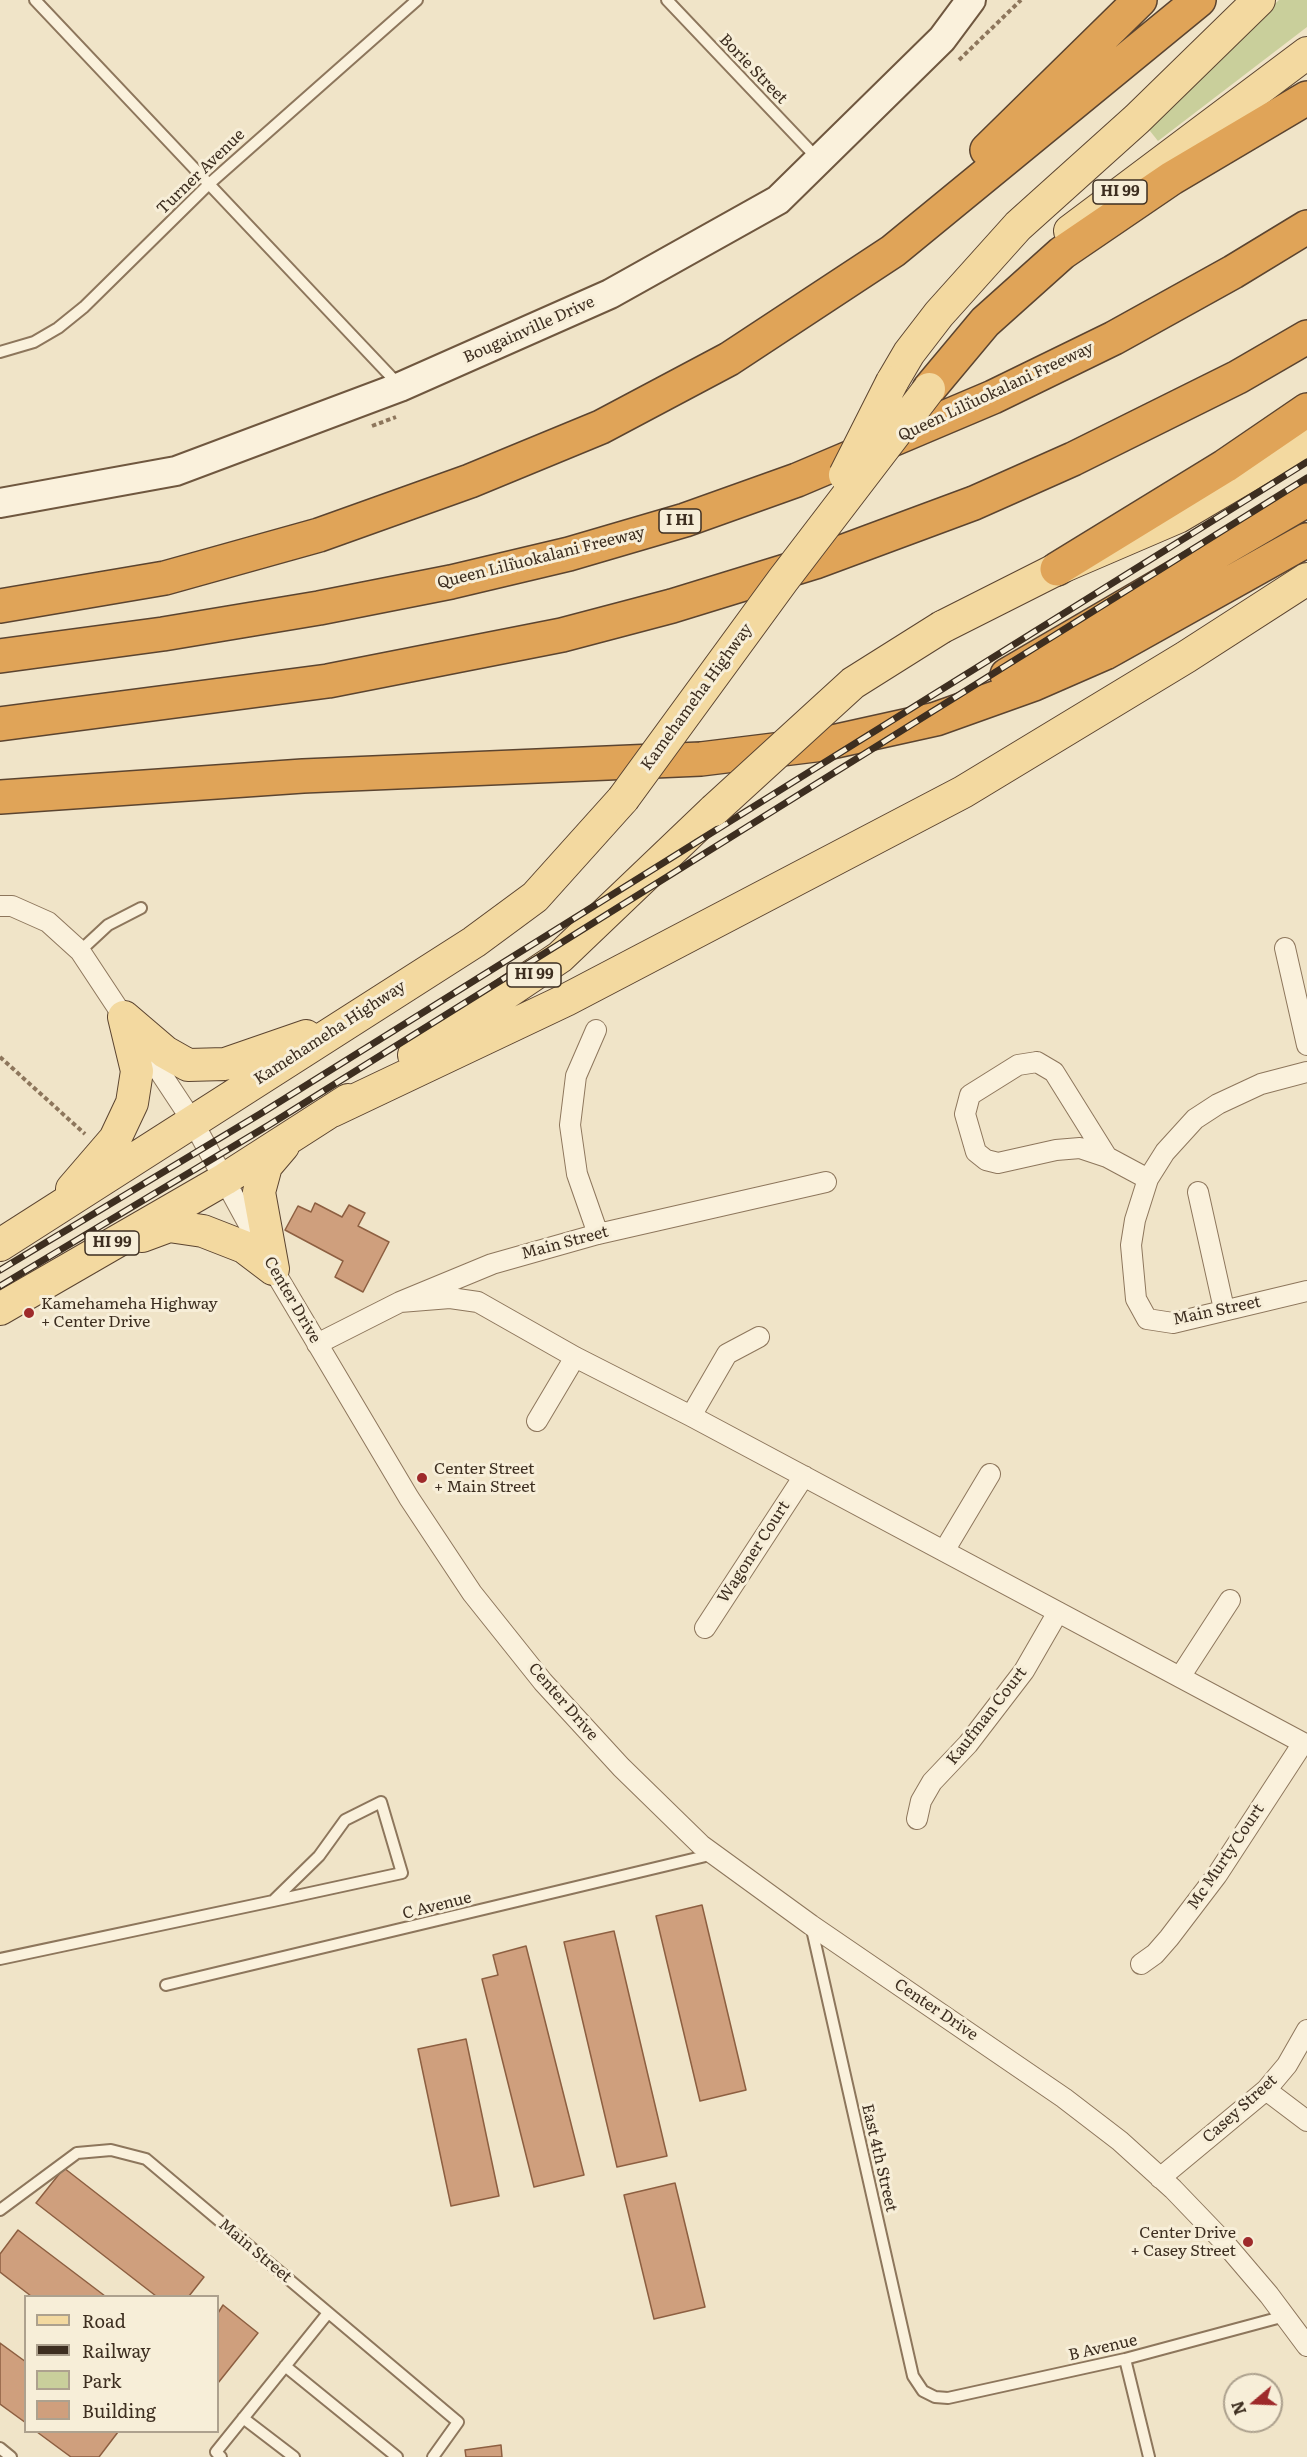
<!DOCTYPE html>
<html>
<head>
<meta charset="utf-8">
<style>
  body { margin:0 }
  #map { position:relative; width:1307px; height:2457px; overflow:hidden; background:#f0e4c8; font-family:Literata,serif }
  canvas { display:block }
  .legend { position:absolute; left:24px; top:2295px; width:195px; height:138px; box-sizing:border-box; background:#f7eed8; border:2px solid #ada18e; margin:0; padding:8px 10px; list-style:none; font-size:18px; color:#3d2e20 }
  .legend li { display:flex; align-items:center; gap:12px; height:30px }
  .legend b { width:30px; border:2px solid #ada18e }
  .north { position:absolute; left:1223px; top:2373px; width:60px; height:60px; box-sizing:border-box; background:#f7eed8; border:2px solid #ada18e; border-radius:50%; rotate:251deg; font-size:16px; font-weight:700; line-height:24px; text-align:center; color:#3d2e20 }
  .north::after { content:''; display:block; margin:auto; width:21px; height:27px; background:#9e2a2b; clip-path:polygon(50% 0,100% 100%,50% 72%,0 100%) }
</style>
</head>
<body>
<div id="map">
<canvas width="1307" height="2457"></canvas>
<ul class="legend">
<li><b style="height:8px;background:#f3d9a0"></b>Road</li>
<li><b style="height:8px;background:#3d2e20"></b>Railway</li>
<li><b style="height:16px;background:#c9cf9b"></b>Park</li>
<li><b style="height:16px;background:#cf9f7d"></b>Building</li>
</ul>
<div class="north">N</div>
</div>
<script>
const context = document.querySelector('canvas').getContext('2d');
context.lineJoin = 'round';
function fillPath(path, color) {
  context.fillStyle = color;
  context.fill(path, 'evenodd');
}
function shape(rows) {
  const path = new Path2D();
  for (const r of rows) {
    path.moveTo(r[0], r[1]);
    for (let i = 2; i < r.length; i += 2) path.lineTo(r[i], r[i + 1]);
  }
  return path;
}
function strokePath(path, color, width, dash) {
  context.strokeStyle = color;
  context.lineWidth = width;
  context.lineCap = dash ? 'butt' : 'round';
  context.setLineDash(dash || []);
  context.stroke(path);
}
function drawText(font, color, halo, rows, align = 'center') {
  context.font = font + ' Literata,serif';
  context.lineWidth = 6;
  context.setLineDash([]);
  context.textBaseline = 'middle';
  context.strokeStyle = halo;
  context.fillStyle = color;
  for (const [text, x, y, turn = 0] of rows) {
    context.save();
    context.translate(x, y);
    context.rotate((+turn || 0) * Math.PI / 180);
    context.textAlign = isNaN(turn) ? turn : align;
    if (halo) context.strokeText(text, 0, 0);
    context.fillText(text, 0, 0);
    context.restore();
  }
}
const green = shape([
  [1279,0,1307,0,1307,27,1158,141,1146,126]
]);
const building = shape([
  [315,1203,342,1217,349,1205,365,1213,358,1226,389,1242,363,1292,335,1277,343,1261,285,1230,298,1206,311,1212,315,1203],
  [702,1905,746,2090,700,2101,656,1916,702,1905],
  [614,1931,667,2156,617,2167,564,1942,614,1931],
  [526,1946,584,2175,534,2187,482,1979,498,1975,493,1955,526,1946],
  [466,2039,499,2196,451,2206,418,2049,466,2039],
  [64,2168,204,2277,189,2296,156,2296,36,2203,64,2168],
  [675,2183,705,2307,654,2319,624,2195,675,2183],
  [18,2230,105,2296,31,2296,0,2272,0,2254,18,2230],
  [223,2305,258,2333,218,2383,218,2313,223,2305],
  [0,2343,26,2362,26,2423,0,2404,0,2343],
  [37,2432,118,2432,99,2457,71,2457,37,2432],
  [501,2445,502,2457,466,2457,465,2450,501,2445]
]);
const path = shape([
  [959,60,1021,0],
  [372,426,396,417],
  [0,1057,85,1134]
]);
const lane = shape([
  [35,0,398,384],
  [667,0,818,159],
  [0,352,34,342,58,328,84,307,209,184,417,0],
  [80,951,108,925,141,908],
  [811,1925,913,2376,923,2391,935,2397,948,2398,1125,2359,1285,2316],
  [0,1959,273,1901,402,1873,381,1802,345,1820,319,1856,273,1901],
  [166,1985,714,1854],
  [0,2210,77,2153,111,2150,146,2159,458,2422,433,2457],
  [1125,2359,1149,2457],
  [285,2366,397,2457],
  [243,2418,294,2457],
  [0,2448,11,2457],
  [221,2457,216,2452,328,2313]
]);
const street = shape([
  [0,906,12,906,48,922,80,951,193,1122,273,1269,409,1498,472,1593,543,1682,621,1767,701,1845,811,1925,1064,2098,1120,2141,1173,2189,1223,2241,1269,2295,1307,2346],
  [1285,948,1307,1045],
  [596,1030,576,1076,570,1125,577,1174,598,1234],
  [1037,1062,1054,1072,1107,1157,1080,1148,1056,1150,998,1163,986,1160,976,1152,965,1114,970,1095,1018,1065,1037,1062],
  [1307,1072,1261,1084,1218,1104,1195,1119,1165,1152,1148,1179,1135,1220,1131,1245,1136,1299,1147,1319,1173,1323,1307,1291],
  [1107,1157,1148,1179],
  [1198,1192,1224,1309],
  [400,1302,450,1298,478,1302,575,1357,691,1416,1307,1745],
  [317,1344,400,1302,492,1264,598,1234,826,1182],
  [691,1416,727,1354,759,1337],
  [537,1421,575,1357],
  [944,1551,990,1474],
  [705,1628,804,1476],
  [1180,1677,1230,1600],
  [917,1819,921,1801,932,1782,968,1744,1024,1671,1058,1612],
  [1141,1964,1155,1954,1169,1938,1217,1875,1303,1743],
  [1266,2090,1307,2121],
  [1160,2178,1266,2090,1287,2065,1307,2030]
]);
const secondary = shape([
  [0,503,176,471,400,387,610,294,778,200,942,39,971,0]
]);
const primary = shape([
  [1070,231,1307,53],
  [892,382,909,353,939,314,1018,226,1137,119,1259,0],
  [942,627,1057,569,1178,517,1307,441],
  [124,1017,165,1052,188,1065,225,1064,306,1036],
  [414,1055,560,957,714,810],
  [332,1111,566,1000,963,792,1186,657,1307,579],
  [72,1189,115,1139,132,1103,137,1071,124,1017],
  [142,1236,169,1226,203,1231,244,1247,273,1269],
  [0,1245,474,942,535,897,623,799],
  [273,1269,259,1192,266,1166,283,1146],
  [0,1309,225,1179,348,1100]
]);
const highway = shape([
  [987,150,1140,0],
  [929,389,985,322,1062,253,1172,178,1307,98],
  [1057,569,1225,466,1307,410],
  [0,606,165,578,319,535,470,481,601,427,729,359,893,251,1199,0],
  [0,656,163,634,319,608,451,582,569,554,685,520,797,480,993,397,1114,338,1233,272,1307,227],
  [1007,675,1307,500],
  [0,724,328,681,562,635,672,606,815,562,974,503,1073,459,1238,377,1307,337],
  [0,797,303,776,701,759,823,744,936,719,1034,684,1105,653,1307,540]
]);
const rail = shape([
  [0,1270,260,1114,1307,462],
  [0,1286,269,1125,1307,478]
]);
const primaryBridge = shape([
  [845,475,892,382],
  [623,799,783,580,929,389],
  [714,810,853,683,942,627]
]);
const markers = [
  [29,1313,6,"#9e2a2b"],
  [422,1478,6,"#9e2a2b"],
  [1248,2242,6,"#9e2a2b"]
];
const shields = [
  [1120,192,54],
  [680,521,42],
  [534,975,54],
  [112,1243,54]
];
const shieldNames = [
  ["HI 99",1120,192],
  ["I H1",680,521],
  ["HI 99",534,975],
  ["HI 99",112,1243]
];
const streetNames = [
  ["Borie Street",753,69,46],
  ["Turner Avenue",201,172,-44],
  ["Bougainville Drive",529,330,-24],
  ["Queen Liliʻuokalani Freeway",996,392,-25],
  ["Queen Liliʻuokalani Freeway",541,558,-14],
  ["Kamehameha Highway",697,697,-54],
  ["Kamehameha Highway",330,1033,-33],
  ["Main Street",565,1243,-15],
  ["Center Drive",292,1300,60],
  ["Main Street",1217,1311,-12],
  ["Wagoner Court",754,1552,-57],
  ["Center Drive",563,1702,49],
  ["Kaufman Court",987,1716,-52],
  ["Mc Murty Court",1226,1857,-56],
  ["C Avenue",437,1906,-14],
  ["Center Drive",936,2010,34],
  ["Casey Street",1240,2109,-42],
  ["East 4th Street",879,2158,77],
  ["Main Street",255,2251,40],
  ["B Avenue",1103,2348,-13]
];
const poiNames = [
  ["Kamehameha Highway",41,1304],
  ["+ Center Drive",41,1322],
  ["Center Street",434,1469],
  ["+ Main Street",434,1487],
  ["Center Drive",1236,2233,"right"],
  ["+ Casey Street",1236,2251,"right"]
];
fillPath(green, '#c9cf9b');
fillPath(building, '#cf9f7d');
strokePath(building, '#8d5f41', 1.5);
strokePath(lane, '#8d765c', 14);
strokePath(street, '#8d765c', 22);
strokePath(secondary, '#6f573f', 32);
strokePath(primary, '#5b4430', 34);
strokePath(highway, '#5b4430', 36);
strokePath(path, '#8d765c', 4, [4.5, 3]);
strokePath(lane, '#faf1dc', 10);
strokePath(street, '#faf1dc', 20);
strokePath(secondary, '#faf1dc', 28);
strokePath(primary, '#f3d9a0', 32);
strokePath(highway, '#e0a458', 33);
strokePath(rail, '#3d2e20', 7);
strokePath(rail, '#f7eed8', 4.5, [14]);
strokePath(primaryBridge, '#5b4430', 34, []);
strokePath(primaryBridge, '#f3d9a0', 32);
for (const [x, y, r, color] of markers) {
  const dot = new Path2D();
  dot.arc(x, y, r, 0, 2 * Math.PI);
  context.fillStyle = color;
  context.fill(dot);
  strokePath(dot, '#f7eed8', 2);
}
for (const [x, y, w] of shields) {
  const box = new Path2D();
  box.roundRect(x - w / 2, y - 12, w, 24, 4.5);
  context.fillStyle = '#f7eed8';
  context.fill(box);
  strokePath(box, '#3d2e20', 1.5);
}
drawText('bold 15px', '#3d2e20', null, shieldNames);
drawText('16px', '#3d2e20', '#f7eed8', streetNames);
drawText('16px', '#3d2e20', '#f7eed8', poiNames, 'left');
</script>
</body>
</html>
